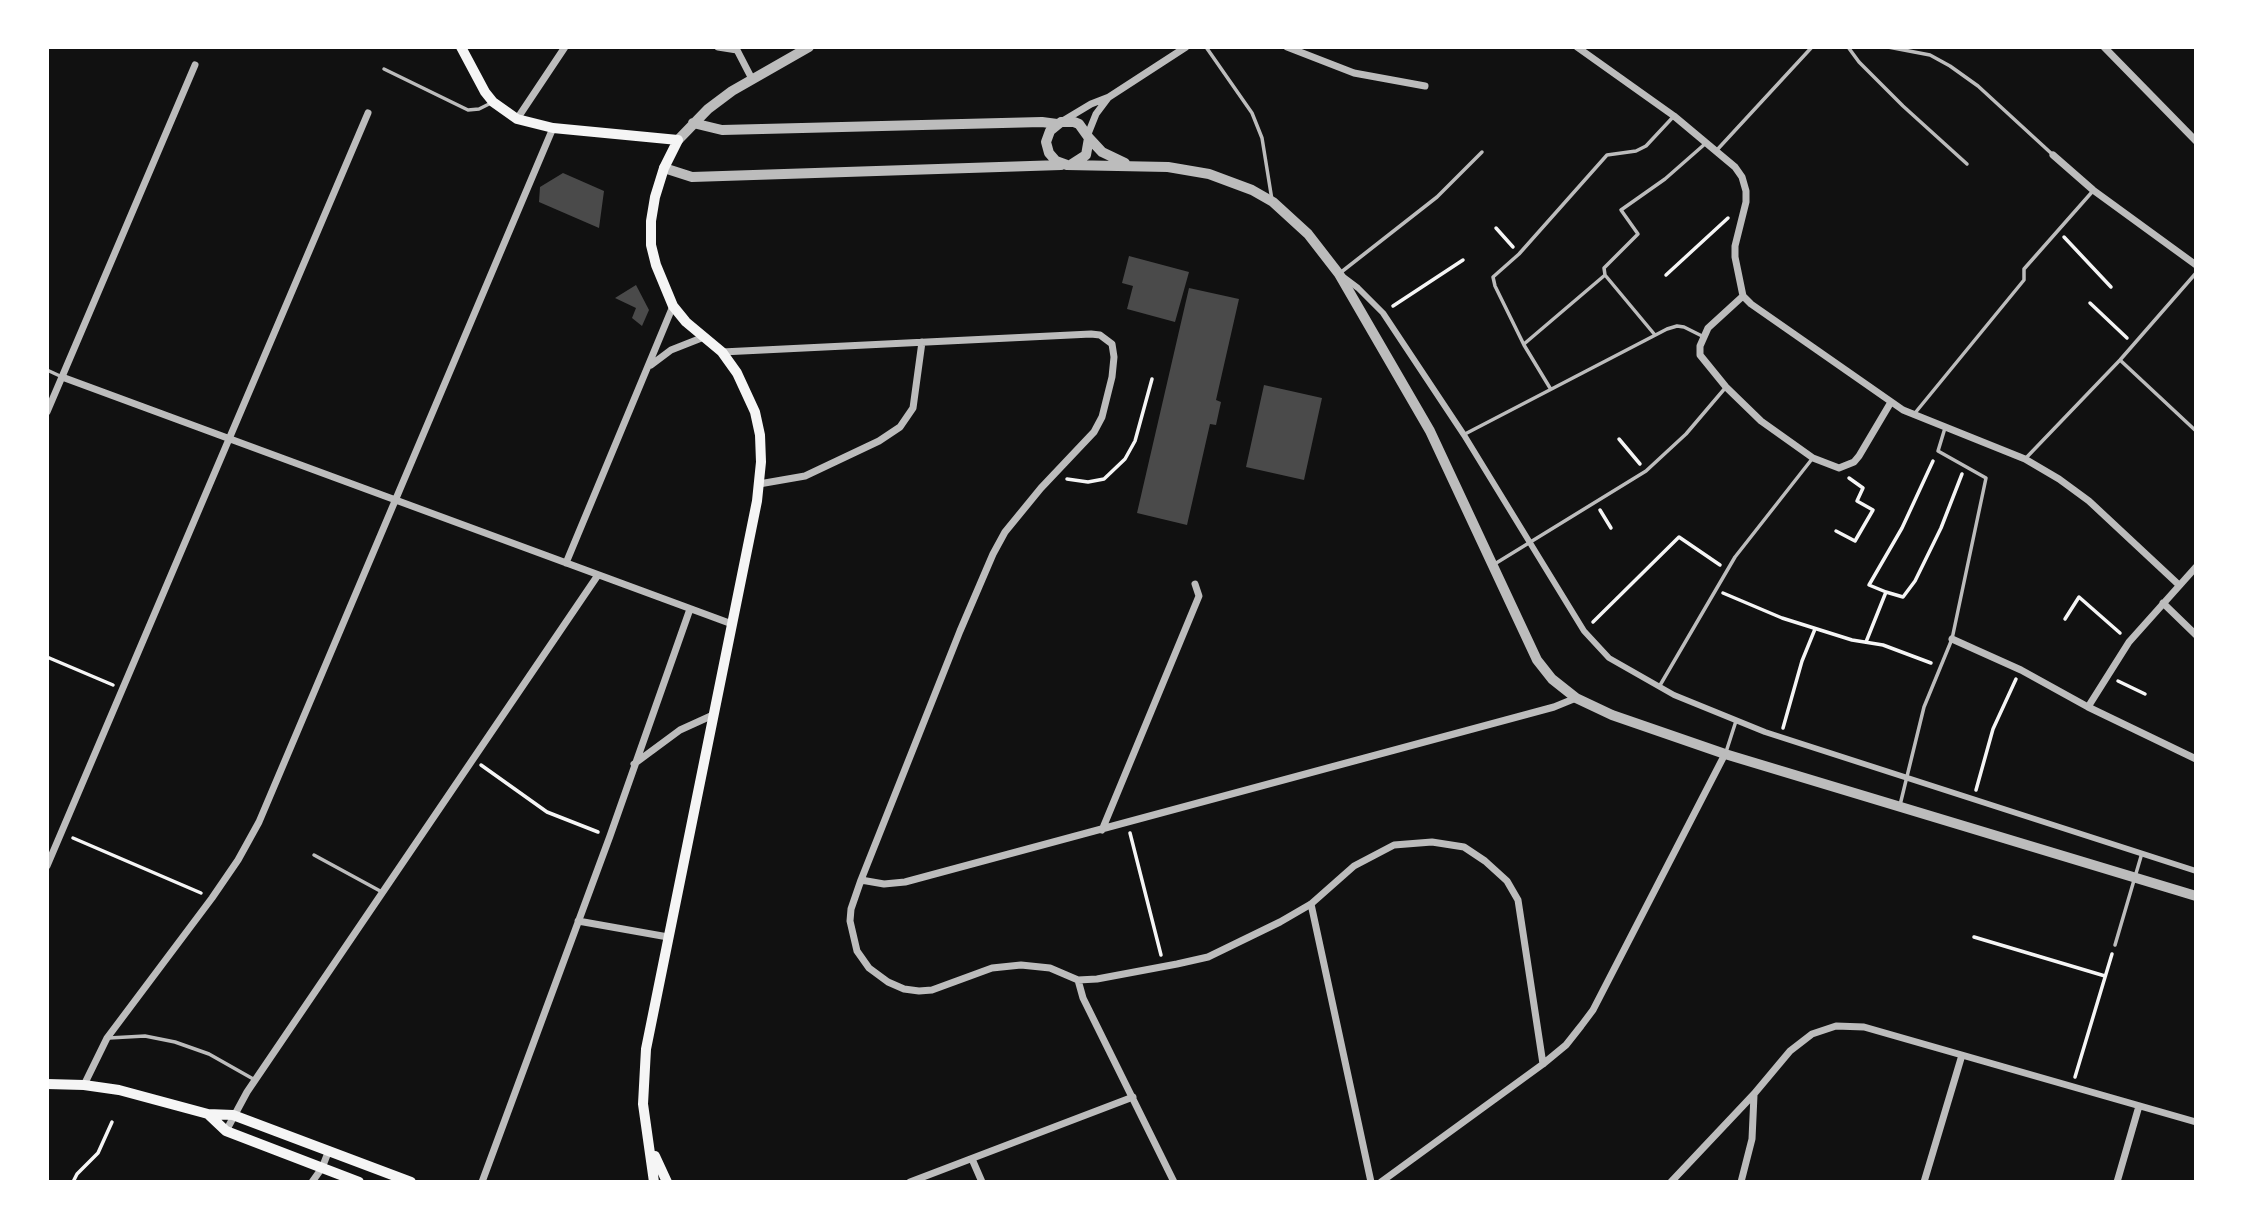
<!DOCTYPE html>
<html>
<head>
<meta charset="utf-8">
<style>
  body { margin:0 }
  #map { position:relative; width:2243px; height:1229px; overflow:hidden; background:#111; font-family:"Asap Condensed",sans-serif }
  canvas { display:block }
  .frame { position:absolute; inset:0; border:49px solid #fff; pointer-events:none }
</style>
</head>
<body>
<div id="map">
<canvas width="2243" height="1229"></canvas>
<div class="frame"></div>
</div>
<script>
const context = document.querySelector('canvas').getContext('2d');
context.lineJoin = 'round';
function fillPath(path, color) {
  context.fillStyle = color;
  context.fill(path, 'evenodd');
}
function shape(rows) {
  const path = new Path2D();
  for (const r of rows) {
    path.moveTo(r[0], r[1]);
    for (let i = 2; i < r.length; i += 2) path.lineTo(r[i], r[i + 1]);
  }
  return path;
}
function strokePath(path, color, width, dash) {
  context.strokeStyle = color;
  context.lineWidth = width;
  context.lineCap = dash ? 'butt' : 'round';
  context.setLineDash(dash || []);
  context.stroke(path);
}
const building = shape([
  [563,173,604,191,599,228,539,202,540,187],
  [1129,256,1189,272,1175,322,1127,309,1133,286,1122,283],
  [636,285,649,310,642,326,632,318,636,308,615,298],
  [1189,288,1239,299,1216,400,1221,402,1216,425,1210,424,1187,525,1137,513],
  [1264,385,1322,398,1304,480,1246,467]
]);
const path = shape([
  [1496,228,1513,247],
  [2064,237,2111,287],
  [1666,275,1728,218],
  [2090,303,2127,338],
  [1393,306,1463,260],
  [1619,439,1640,464],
  [1067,479,1088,482,1104,479,1125,459,1135,441,1152,379],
  [1600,510,1611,528],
  [1836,531,1855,541,1873,510,1857,501,1863,488,1849,478],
  [1886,592,1903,597,1915,581,1941,528,1962,474],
  [1723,593,1782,618,1852,640,1883,645,1931,663],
  [2065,619,2079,597,2120,633],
  [1593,622,1679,537,1720,565],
  [1866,642,1886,592,1869,585,1902,528,1933,461],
  [47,657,113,685],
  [2118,681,2145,694],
  [1783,728,1802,661,1815,629],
  [481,765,547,812,598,832],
  [1976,790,1993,729,2016,679],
  [1130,833,1161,955],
  [73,838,201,893],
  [1974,937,2105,976],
  [2075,1077,2112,954],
  [73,1182,77,1174,98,1153,112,1122]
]);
const service = shape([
  [1206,47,1252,113,1262,138,1272,200],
  [1848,47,1859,62,1903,106,1967,164],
  [1888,47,1930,55,1950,66,1978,86,2052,154],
  [384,69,468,110,479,109,491,103],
  [1716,151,1812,47],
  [1340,273,1437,197,1482,152],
  [1605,275,1655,335],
  [1524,344,1605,275,1604,268,1638,234,1621,210,1665,179,1706,143],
  [2120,360,2196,431],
  [47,370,60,376],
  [1550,388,1524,345,1495,286,1493,277,1519,254,1607,155,1636,151,1646,146,1674,116],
  [1915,413,2024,280,2024,269,2092,192],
  [1465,434,1667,329,1677,326,1684,327,1704,337],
  [2025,459,2120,360,2196,273],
  [1493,565,1646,471,1686,434,1726,387],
  [1659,687,1735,557,1812,459],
  [1726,752,1736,721],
  [1900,805,1924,707,1952,639,1986,478,1938,451,1945,428],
  [314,855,382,892],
  [2115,945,2142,853],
  [109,1038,145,1036,175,1042,209,1054,255,1080]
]);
const pedestrian = shape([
  [1342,276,1358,288,1383,313,1464,435,1584,631,1609,658,1674,695,1765,732,2196,871]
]);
const minor = shape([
  [718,47,737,50,752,79],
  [1287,47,1354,73,1425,86],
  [1577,47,1674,116,1735,167,1742,177,1746,191,1746,202,1735,246,1735,257,1743,296,1751,304,1903,410,2025,459,2059,479,2089,501,2179,585],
  [2104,47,2196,141],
  [517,119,565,47],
  [1061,122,1091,104,1109,97,1186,47],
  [1088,134,1096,114,1108,98],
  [2053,155,2093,190,2196,265],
  [1743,296,1708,328,1700,346,1700,355,1726,387,1761,421,1813,458,1839,468,1854,462,1859,456,1891,402],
  [722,352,1091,334,1100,335,1112,344,1114,357,1112,377,1102,417,1094,432,1041,488,1005,532,993,554,960,631,861,880,851,909,850,921,857,951,869,968,888,982,904,989,919,991,932,990,992,968,1021,965,1050,968,1078,980,1097,979,1177,964,1208,957,1280,922,1311,904,1354,866,1394,845,1432,842,1464,847,1485,861,1507,881,1518,900,1543,1064],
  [651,365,671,350,704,337],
  [62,377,732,624],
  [47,412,195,65],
  [759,484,805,476,879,441,900,427,913,408,922,342],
  [566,563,673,306],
  [2163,603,2196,635],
  [1952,639,2021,670,2088,707,2196,759],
  [2088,707,2129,642,2196,567],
  [634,764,680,730,713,715],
  [1102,830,1199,596,1195,584],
  [47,866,368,113],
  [861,880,884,884,905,882,1554,707,1576,698],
  [1311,904,1371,1182],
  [578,921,668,937],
  [1078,980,1083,998,1174,1182],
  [84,1085,107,1038,212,898,238,860,259,822,553,128],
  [226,1131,247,1092,598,575],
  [972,1159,982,1182],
  [312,1182,322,1168,329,1150],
  [482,1182,610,836,690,609],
  [910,1182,1133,1097],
  [1381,1182,1543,1064,1566,1045,1581,1026,1593,1010,1725,754],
  [1671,1182,1754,1094,1790,1051,1812,1034,1836,1026,1864,1027,2196,1122],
  [1741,1182,1752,1139,1754,1095],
  [1924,1182,1962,1055],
  [2117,1182,2139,1106]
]);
const tertiary = shape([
  [693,123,722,130,1042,122,1057,124],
  [1089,138,1102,152,1125,163],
  [678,140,708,109,732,91,809,47],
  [1072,164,1086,155,1089,138,1079,124,1074,122,1061,122,1050,131,1046,142,1049,153,1056,161,1067,165,1168,167,1209,174,1252,190,1273,202,1308,234,1339,274,1430,431,1537,660,1552,679,1576,698,1612,715,1725,754,2196,896],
  [664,168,692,177,1061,165]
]);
const secondary = shape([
  [461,47,485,92,493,102,517,119,553,128,678,140,664,168,655,197,651,221,651,245,656,265,673,306,686,322,722,352,737,373,755,412,760,435,761,462,757,501,646,1049,643,1104,654,1182],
  [47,1084,84,1085,119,1090,208,1114,233,1115,411,1182],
  [208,1114,226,1131,359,1182],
  [655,1156,667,1182]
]);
fillPath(building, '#4a4a4a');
strokePath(path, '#f5f5f5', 3.5);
strokePath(service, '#bcbcbc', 3.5);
strokePath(pedestrian, '#bcbcbc', 6);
strokePath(minor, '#bcbcbc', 7);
strokePath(tertiary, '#bcbcbc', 10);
strokePath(secondary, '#f5f5f5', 10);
</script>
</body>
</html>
